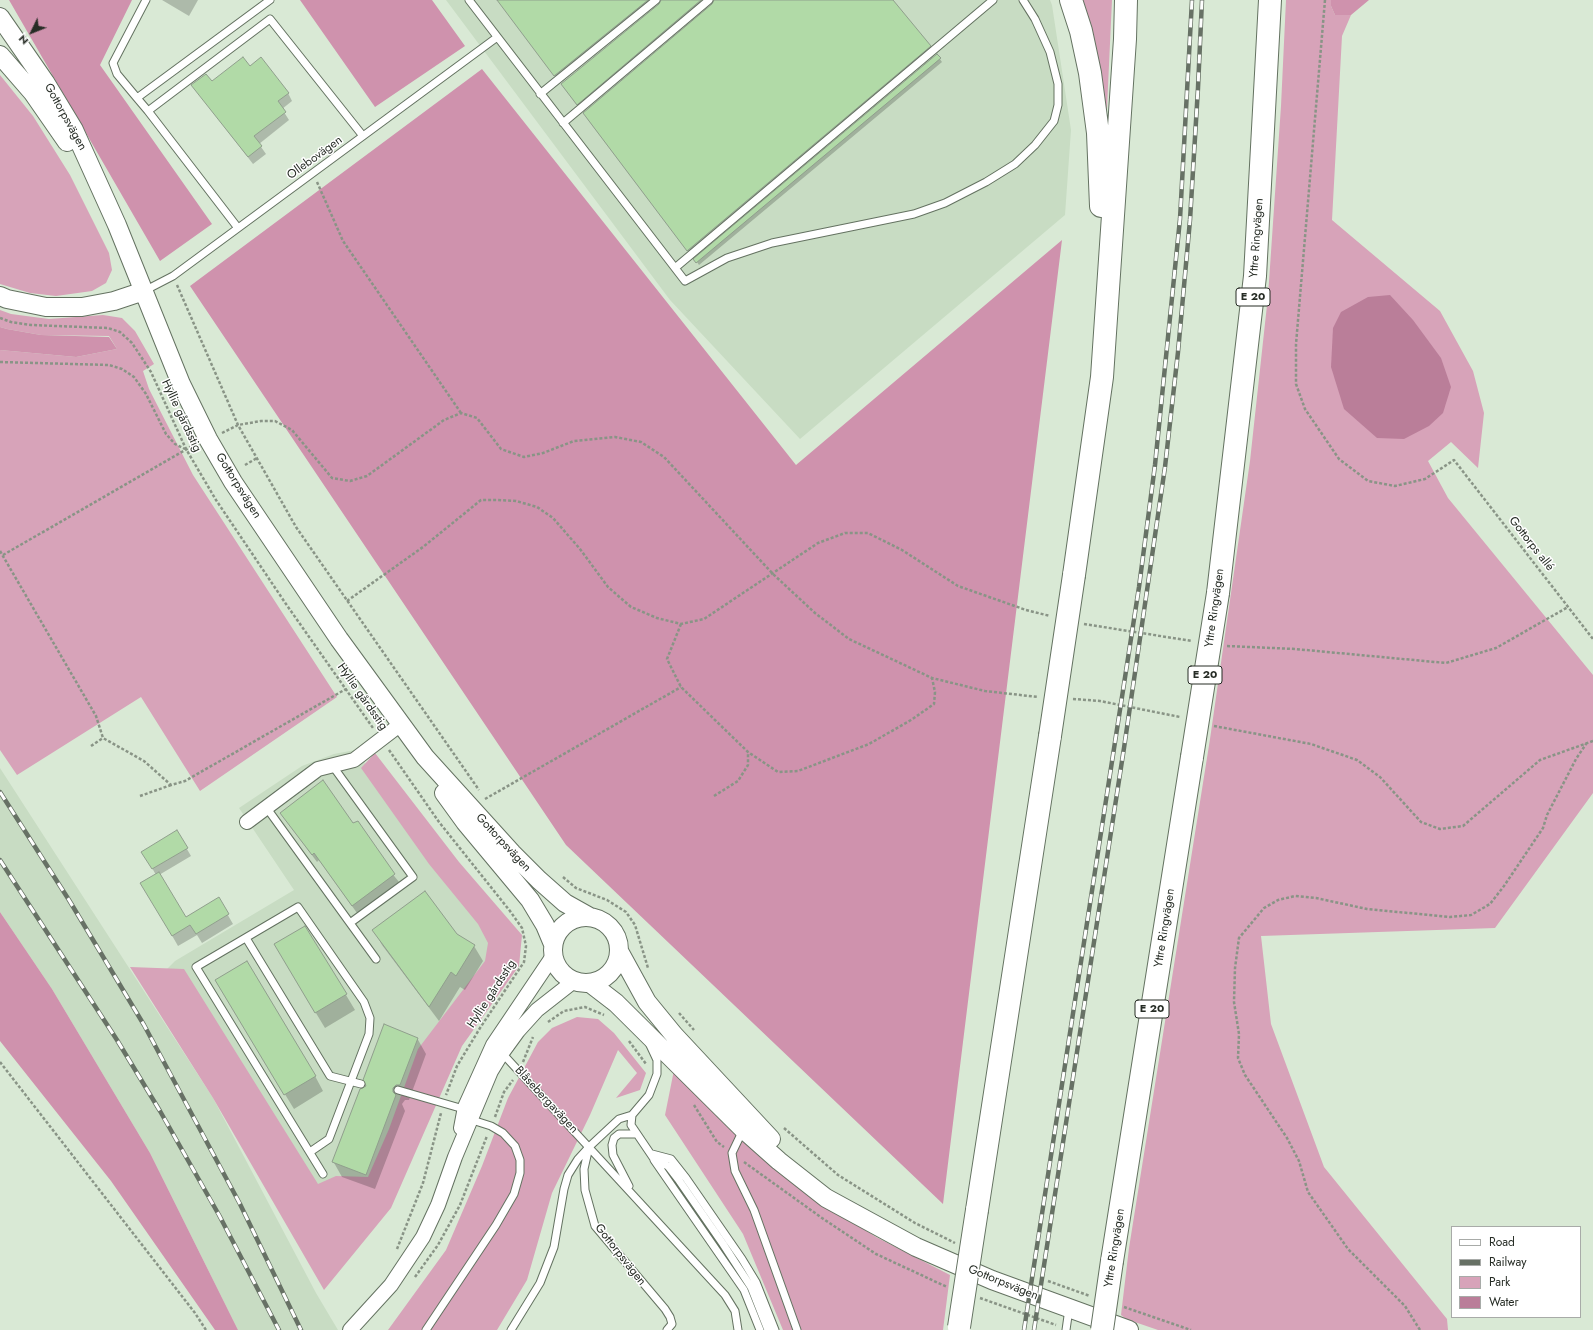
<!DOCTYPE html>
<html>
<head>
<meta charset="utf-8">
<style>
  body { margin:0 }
  #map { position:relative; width:1593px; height:1330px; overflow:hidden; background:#d9e9d5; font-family:Jost,sans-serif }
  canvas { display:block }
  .legend { position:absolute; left:1451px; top:1226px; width:130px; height:92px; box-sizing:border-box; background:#fff; border:1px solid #a8aba8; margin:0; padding:5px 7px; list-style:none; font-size:12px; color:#262c25 }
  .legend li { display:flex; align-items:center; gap:8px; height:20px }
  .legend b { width:20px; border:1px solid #a8aba8 }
  .north { position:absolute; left:12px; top:12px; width:40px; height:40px; -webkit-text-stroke:3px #fff; paint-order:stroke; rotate:227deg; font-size:11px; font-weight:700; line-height:16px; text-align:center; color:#262c25 }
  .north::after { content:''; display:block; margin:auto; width:14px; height:18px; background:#262c25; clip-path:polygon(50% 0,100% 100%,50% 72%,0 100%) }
</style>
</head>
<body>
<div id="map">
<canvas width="1593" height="1330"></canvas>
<ul class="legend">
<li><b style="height:5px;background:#fff"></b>Road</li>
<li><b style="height:5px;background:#677165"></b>Railway</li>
<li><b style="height:11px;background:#d7a3b9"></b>Park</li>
<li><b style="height:11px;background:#ba7e99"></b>Water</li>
</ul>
<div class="north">N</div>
</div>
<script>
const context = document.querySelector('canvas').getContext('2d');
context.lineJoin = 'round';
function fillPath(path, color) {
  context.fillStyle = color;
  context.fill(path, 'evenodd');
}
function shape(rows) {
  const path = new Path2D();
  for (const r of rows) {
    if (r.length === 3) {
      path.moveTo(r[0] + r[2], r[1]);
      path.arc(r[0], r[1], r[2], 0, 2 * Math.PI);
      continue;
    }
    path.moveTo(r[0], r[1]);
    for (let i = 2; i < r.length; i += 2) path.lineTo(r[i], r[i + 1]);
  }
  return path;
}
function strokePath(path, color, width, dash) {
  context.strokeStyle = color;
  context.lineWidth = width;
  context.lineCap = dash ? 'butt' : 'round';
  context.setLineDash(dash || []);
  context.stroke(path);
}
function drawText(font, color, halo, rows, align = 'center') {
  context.font = font + ' Jost,sans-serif';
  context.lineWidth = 3;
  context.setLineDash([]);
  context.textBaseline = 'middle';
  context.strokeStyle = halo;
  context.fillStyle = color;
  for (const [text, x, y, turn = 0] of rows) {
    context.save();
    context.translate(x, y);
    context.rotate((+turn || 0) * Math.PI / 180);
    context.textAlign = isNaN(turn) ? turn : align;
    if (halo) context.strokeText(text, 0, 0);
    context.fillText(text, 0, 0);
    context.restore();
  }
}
const built = shape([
  [446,0,1050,0,1052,5,1071,130,1065,215,800,439,670,300],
  [355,750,482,913,496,942,401,1143,317,1239,161,975,175,961,294,890,239,808,302,766,334,754],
  [0,768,213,1098,316,1293,338,1330,238,1330,150,1153,52,989,0,912]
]);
const green = shape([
  [1079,0,1112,0,1106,130],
  [1286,0,1331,0,1331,6,1335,15,1351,15,1342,36,1332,220,1440,311,1473,371,1484,413,1478,468,1451,442,1428,461,1448,498,1593,675,1593,793,1495,928,1261,936,1271,1024,1324,1167,1447,1319,1448,1330,1158,1330,1126,1319,1121,1315,1129,1248,1210,739,1250,461,1268,296,1281,106],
  [0,75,33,116,70,175,109,253,112,270,106,283,92,291,56,296,30,293,0,284],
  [0,310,11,314,49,319,103,315,122,318,135,331,154,364,143,371,149,389,193,475,337,697,200,791,141,697,17,775,0,750,0,350,76,357,117,349,109,336,41,335,7,329,0,327],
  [375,753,459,862,522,935,519,966,462,1046,391,1208,324,1290,213,1098,130,967,184,969,318,1184,336,1176,368,1177,389,1129,418,1049,485,961,488,943,478,924,429,864,361,768],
  [577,1017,598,1019,614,1033,646,1073,640,1090,616,1098,637,1073,618,1050,590,1115,552,1193,527,1280,497,1330,388,1330,446,1250,482,1166,508,1098,538,1042,552,1028],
  [674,1070,812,1196,876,1237,950,1275,943,1330,783,1330,743,1234,665,1115]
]);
const forest = shape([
  [9,0,132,0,100,65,212,224,160,261],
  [300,0,432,0,465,46,375,107],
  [1331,0,1369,0,1351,15,1335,15,1331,6],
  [482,69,796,465,1062,240,943,1204,566,845,190,286],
  [0,327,7,329,41,335,109,337,117,349,76,357,0,350],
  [0,912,52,989,150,1153,238,1330,215,1330,111,1181,0,1041]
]);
const water = shape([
  [1390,295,1413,320,1441,358,1451,387,1443,413,1429,426,1404,439,1377,438,1344,409,1331,367,1333,328,1341,312,1368,297]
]);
const shadow = shape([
  [162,0,198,0,189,16],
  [498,0,654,0,557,78],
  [661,0,707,0,579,108,564,87,660,4],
  [714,0,892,0,932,50,690,254,586,117,713,4],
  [937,55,942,62,699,265,697,262],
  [250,67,288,93,292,101,282,109,289,120,259,144,266,154,253,164,192,85,211,83],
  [286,820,353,825,399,882,357,913,319,860,317,862],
  [177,832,191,856,159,875,185,918,218,898,233,924,202,943,197,935,178,946,142,883,156,875,143,852],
  [305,927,355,1010,325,1028,284,960],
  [374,930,456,934,474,946,483,961,465,990,460,987,439,1021,382,945],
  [225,996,315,1076,323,1091,294,1109],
  [417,1038,426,1054,409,1100,405,1100,402,1104,405,1111,375,1189,342,1177,333,1161,367,1086]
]);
const building = shape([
  [497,0,648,0,554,76,497,0],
  [661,0,701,0,577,105,561,84,659,4,661,0],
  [714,0,893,0,931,46,687,251,583,113,712,4,714,0],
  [937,54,941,58,696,263,693,259,937,54],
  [243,57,250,66,261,57,289,93,278,101,286,112,254,136,262,146,248,157,191,85,206,74,212,81,243,57],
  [323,780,353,823,358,821,395,874,352,906,314,853,312,855,280,813,323,780],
  [177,830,188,848,152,869,141,852,177,830],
  [159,872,186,917,219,897,229,914,196,934,190,925,172,936,140,883,159,872],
  [425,891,457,934,475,945,456,976,451,972,429,1007,372,930,425,891],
  [305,926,347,994,315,1013,274,944,305,926],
  [247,961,316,1076,284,1095,215,980,247,961],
  [384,1024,418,1038,400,1085,396,1085,393,1088,393,1092,396,1095,366,1175,332,1162,360,1089,366,1086,363,1080,384,1024]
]);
const path = shape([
  [1325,0,1296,344,1296,384,1305,409,1339,459,1368,481,1395,486,1425,479,1454,460,1593,639],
  [317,182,343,241,461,413],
  [177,285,238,425,296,527,479,790],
  [0,318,11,322,31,325,108,328,120,332,132,343,151,372,186,449,216,500,286,604,373,728],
  [0,362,109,365,122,369,134,377,146,394,166,434,175,444,185,449],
  [222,433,238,425,261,421,275,421,292,430,332,478,350,481,367,476,444,420,461,413,477,418,501,449,524,457,543,453,574,441,615,437,641,442,664,457,773,574,815,613,849,639,932,678,985,691,1038,697],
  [245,465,257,458],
  [0,551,96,716,103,738,144,761,171,785,185,781,346,689],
  [3,555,194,445],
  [347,601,423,547,481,500,498,500,516,501,537,507,553,518,580,549,608,587,631,607,657,618,681,624,704,619,818,543,845,533,868,533,902,550,958,586,1026,610,1050,616],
  [681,624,667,659,681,687,748,752,778,772,798,771,869,744,911,720,934,704,935,692,932,678],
  [1084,624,1192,641],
  [1227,646,1295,649,1446,663,1496,648,1568,607],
  [1073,699,1100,701,1180,717],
  [1214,726,1311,744,1357,760,1380,777,1421,822,1440,829,1463,826,1540,760,1593,741],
  [91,746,103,738],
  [389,750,439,822,510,911,522,928,526,946,524,962,480,1028,457,1066,446,1095],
  [140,796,171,785],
  [714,796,738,781,748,765,748,752],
  [485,799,681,687],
  [563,877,576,888,607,900,626,912,635,925,648,968],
  [679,1013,694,1030],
  [548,1022,564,1011,585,1007,604,1015],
  [629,1041,646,1064],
  [0,1062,195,1313,206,1330],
  [523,1062,533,1037],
  [694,1105,717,1142,724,1147],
  [495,1117,504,1092,513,1080],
  [784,1128,838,1175,915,1223,955,1243],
  [744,1162,822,1218,876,1254,947,1287],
  [397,1249,423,1183,441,1113],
  [415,1277,438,1245,460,1205,487,1136],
  [1048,1281,1090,1296],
  [980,1298,1056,1325],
  [1124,1307,1191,1330],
  [1420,1330,1405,1306,1348,1249,1308,1192,1299,1161,1287,1138,1245,1075,1238,1058,1239,1034,1234,1002,1235,968,1239,938,1264,908,1278,900,1295,896,1316,898,1367,909,1450,917,1471,915,1490,904,1504,886,1543,828,1547,815,1576,759,1586,744]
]);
const service = shape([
  [469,0,685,281,727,258,772,243,914,214,945,203,986,182,1015,164,1035,145,1054,121,1058,105,1058,84,1050,52,1035,19,1023,0],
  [540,94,656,0],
  [137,98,117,74,113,63,146,0],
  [148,111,137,98,270,0],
  [563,123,709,0],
  [238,228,148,111,270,19,363,136],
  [675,268,993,0],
  [144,291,173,276,496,38],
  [332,765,413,877,350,923],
  [266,807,376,959],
  [246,938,330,1076,361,1084],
  [650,1045,657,1060,657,1074,649,1095,632,1115,631,1125,654,1159,668,1166,678,1179,723,1244,751,1287,768,1330],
  [502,1053,725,1295,735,1311,738,1330],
  [398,1090,467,1110],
  [743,1130,732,1153,735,1171,754,1210,797,1330],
  [589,1147,584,1169,585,1190,595,1226,665,1309,670,1317,672,1324,667,1330],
  [310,1152,329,1139,369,1034,370,1018,364,1002,298,907,196,967,323,1174],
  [652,1154,671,1159,686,1178,742,1259,756,1282,775,1330],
  [654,1160,744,1290,760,1330],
  [629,1186,613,1155,612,1145,614,1138,619,1134,636,1134],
  [426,1330,496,1225,514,1194,520,1173,520,1160,515,1146,503,1133,491,1126,469,1119],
  [511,1330,540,1283,554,1247,564,1189,568,1175,578,1159,589,1147,619,1119,632,1115],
  [1066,1330,1069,1309]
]);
const minor = shape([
  [247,822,318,769,354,760,401,724],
  [461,1128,465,1107,493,1045,553,956],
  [350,1330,391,1285,423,1237,438,1205,455,1157,491,1071,502,1053,518,1031,537,1010,574,981]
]);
const tertiary = shape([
  [0,17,45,82,74,130,117,225,181,384,208,439,233,482,339,639,425,757,512,853,539,880,565,903,590,917],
  [0,55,33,93,67,142],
  [0,296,7,299,46,307,82,307,114,301,144,291],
  [444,793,465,822,530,900,545,925,553,944],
  [586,950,33],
  [619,951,647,1002,674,1035,771,1139],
  [590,983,616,1003,743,1129,779,1161,826,1198,916,1247,992,1280,1129,1330]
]);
const motorway = shape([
  [1071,0,1081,31,1090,73,1098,133,1101,206],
  [1074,575,1102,377,1125,39,1126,0],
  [1218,593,1255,276,1270,0],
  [977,1210,1050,736],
  [1112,1261,1192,757]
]);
const rail = shape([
  [0,792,69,900,144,1025,240,1204,301,1330],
  [0,860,117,1040,160,1111,219,1215,279,1330],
  [1024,1330,1139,587,1155,465,1180,219,1192,0],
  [1034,1330,1124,748,1165,467,1178,352,1190,220,1198,88,1202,0]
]);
const motorwayBridge = shape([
  [1050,736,1074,575],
  [1192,757,1218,593],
  [959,1327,977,1210],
  [1102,1330,1112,1261]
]);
const shields = [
  [1253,297,34],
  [1205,675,34],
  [1152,1009,34]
];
const shieldNames = [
  ["E 20",1253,297],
  ["E 20",1205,675],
  ["E 20",1152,1009]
];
const streetNames = [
  ["Gottorpsvägen",65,117,61],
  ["Ollebovägen",315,158,-36],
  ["Yttre Ringvägen",1257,238,-86],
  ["Hyllie gårdsstig",181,416,65],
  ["Gottorpsvägen",238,486,58],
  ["Gottorps allé",1531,544,52],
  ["Yttre Ringvägen",1215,608,-82],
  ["Hyllie gårdsstig",362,697,55],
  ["Gottorpsvägen",503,843,47],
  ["Yttre Ringvägen",1165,928,-81],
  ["Hyllie gårdsstig",492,994,-57],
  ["Blåsebergavägen",546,1100,47],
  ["Yttre Ringvägen",1115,1248,-81],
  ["Gottorpsvägen",620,1255,52],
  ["Gottorpsvägen",1003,1283,22]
];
fillPath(built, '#c8dcc3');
fillPath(green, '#d7a3b9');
fillPath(forest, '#cf92ad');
fillPath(water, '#ba7e99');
fillPath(shadow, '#0003');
fillPath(building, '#b1daa7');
strokePath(building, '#909f8d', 1);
strokePath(service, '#647261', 9);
strokePath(minor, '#647261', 16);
strokePath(tertiary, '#647261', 20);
strokePath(motorway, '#647261', 24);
strokePath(path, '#899486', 2.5, [3, 2]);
strokePath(service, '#fff', 7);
strokePath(minor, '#fff', 14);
strokePath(tertiary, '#fff', 18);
strokePath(motorway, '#fff', 22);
strokePath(rail, '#677165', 4.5);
strokePath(rail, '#fff', 3, [9]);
strokePath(motorwayBridge, '#647261', 24, []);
strokePath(motorwayBridge, '#fff', 22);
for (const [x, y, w] of shields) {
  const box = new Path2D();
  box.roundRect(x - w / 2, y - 9, w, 18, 3);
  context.fillStyle = '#fff';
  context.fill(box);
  strokePath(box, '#262c25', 1);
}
drawText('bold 11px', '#262c25', null, shieldNames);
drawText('12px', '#262c25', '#fff', streetNames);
</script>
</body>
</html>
